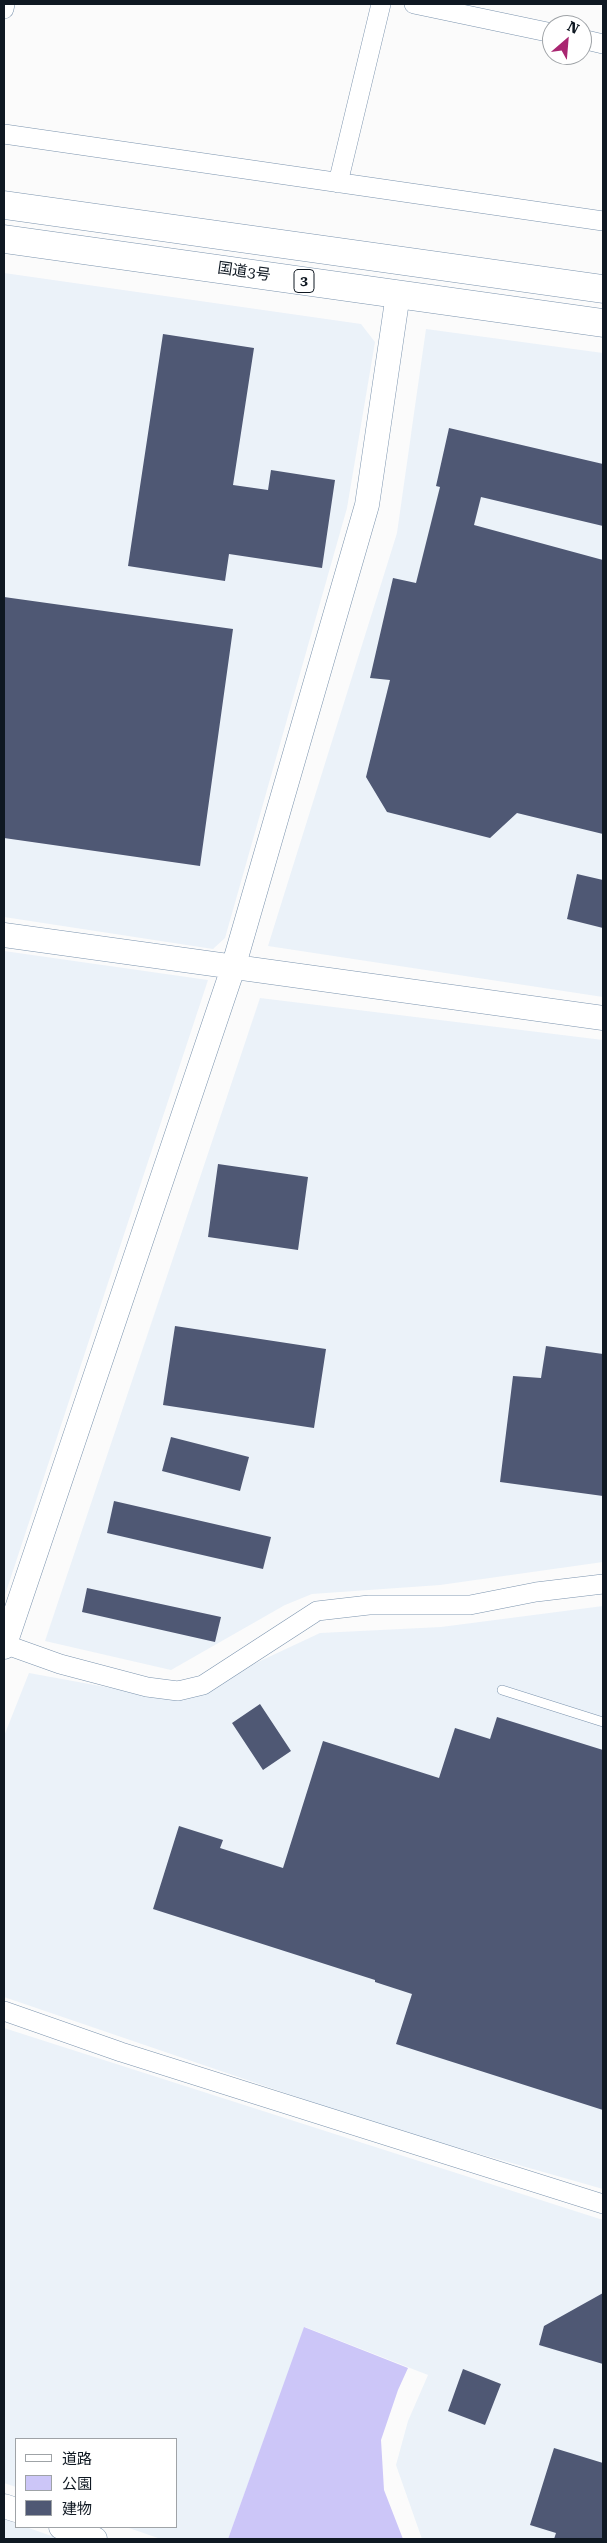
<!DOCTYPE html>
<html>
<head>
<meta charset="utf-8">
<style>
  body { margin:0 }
  #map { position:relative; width:607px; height:2543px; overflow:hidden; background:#fbfbfb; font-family:"Roboto Serif","Noto Sans JP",serif }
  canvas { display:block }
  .frame { position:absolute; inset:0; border:5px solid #0f1822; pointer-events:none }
  .legend { position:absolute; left:15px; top:2438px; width:162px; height:90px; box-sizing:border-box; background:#fff; border:1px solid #9fa3a7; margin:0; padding:6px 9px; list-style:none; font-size:15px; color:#0f1822 }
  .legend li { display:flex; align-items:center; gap:10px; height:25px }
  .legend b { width:25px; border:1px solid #9fa3a7 }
  .north { position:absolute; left:542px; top:15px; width:50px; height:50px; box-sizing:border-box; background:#fff; border:1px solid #9fa3a7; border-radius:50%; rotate:27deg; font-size:14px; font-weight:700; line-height:20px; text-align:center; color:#0f1822 }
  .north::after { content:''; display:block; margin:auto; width:18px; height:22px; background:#a92671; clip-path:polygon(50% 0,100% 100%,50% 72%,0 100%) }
</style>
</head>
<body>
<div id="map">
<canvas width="607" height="2543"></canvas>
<div class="frame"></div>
<ul class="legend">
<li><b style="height:6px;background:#fff"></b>道路</li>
<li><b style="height:14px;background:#ccc6f8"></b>公園</li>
<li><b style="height:14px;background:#4f5874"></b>建物</li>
</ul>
<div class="north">N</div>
</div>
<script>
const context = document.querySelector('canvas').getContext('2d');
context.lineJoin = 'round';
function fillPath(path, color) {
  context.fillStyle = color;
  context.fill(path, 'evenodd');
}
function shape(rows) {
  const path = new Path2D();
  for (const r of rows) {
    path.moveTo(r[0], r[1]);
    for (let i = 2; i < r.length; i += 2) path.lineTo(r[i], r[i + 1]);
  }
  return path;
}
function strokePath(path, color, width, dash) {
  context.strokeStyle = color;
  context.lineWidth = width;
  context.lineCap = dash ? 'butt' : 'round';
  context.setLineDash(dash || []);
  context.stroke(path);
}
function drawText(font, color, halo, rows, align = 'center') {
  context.font = font + ' "Roboto Serif","Noto Sans JP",serif';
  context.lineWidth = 5;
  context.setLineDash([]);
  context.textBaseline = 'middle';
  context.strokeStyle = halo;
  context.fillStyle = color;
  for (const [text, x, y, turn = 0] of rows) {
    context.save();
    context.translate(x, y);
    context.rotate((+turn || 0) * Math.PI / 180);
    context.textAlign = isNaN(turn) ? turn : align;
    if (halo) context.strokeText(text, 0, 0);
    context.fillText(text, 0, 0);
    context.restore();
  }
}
const built = shape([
  [4,273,361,324,375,342,347,508,225,938,213,949,4,917],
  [426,329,603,353,603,997,268,946,397,533],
  [4,951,208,980,4,1598],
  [260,998,603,1040,603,1562,440,1585,312,1594,285,1605,171,1670,45,1641],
  [603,1606,603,2189,385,2127,4,1997,4,1736,29,1673,177,1700,320,1633,441,1627],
  [4,2028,603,2220,603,2539,422,2539,396,2465,408,2421,428,2375,305,2327,228,2539,161,2539,126,2527,176,2527,176,2439,16,2439,16,2487,4,2483],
  [4,2519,16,2523,16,2527,26,2527,60,2539,4,2539]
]);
const green = shape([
  [304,2327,408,2368,398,2390,381,2440,384,2490,403,2539,228,2539]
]);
const building = shape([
  [163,334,254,348,233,485,268,490,271,470,335,480,322,568,229,554,225,581,128,566],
  [449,428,603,464,603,526,481,497,474,525,603,560,603,834,517,813,490,838,387,812,366,777,390,680,370,678,393,578,416,583,440,487,436,486],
  [4,597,233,629,200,866,4,838],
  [577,874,603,880,603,928,567,919],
  [218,1164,308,1177,298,1250,208,1237],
  [175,1326,326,1349,314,1428,163,1405],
  [546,1346,603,1354,603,1496,500,1482,513,1376,541,1378],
  [171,1437,249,1457,240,1491,162,1471],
  [114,1501,271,1537,263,1569,107,1533],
  [87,1588,221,1617,215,1642,82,1612],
  [260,1704,291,1751,263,1770,232,1723],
  [497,1717,603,1750,603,2110,396,2044,412,1994,375,1982,375,1980,153,1909,179,1826,223,1840,220,1848,283,1868,323,1741,439,1778,455,1728,490,1739],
  [603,2293,603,2364,539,2345,544,2326],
  [463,2369,501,2384,485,2425,448,2411],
  [554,2448,603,2463,603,2539,554,2539,556,2533,530,2525]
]);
const service = shape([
  [502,1690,603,1722]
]);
const minor = shape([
  [414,4,552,33],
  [4,9,5,4],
  [582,39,603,44],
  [4,134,603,221],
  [338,183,381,4],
  [4,1644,60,1664,147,1687,178,1691,203,1685,317,1611,369,1605,470,1605,536,1592,603,1584],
  [4,2011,121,2052,603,2204]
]);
const tertiary = shape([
  [4,935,603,1018],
  [4,1647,233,968,367,505,398,294],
  [4,2506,16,2510],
  [61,2527,95,2539]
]);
const trunk = shape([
  [4,205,603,289],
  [4,239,603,323]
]);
const shields = [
  [304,281,20]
];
const shieldNames = [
  ["3",304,281]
];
const streetNames = [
  ["国道3号",244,272,8]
];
fillPath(built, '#ebf2f9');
fillPath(green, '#ccc6f8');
fillPath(building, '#4f5874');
strokePath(service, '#7c94ae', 10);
strokePath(minor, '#7c94ae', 20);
strokePath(tertiary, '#7c94ae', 25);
strokePath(trunk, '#7c94ae', 29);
strokePath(service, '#fff', 9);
strokePath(minor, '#fff', 19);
strokePath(tertiary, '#fff', 24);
strokePath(trunk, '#fff', 28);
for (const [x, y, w] of shields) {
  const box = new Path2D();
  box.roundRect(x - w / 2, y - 11.5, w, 23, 4);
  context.fillStyle = '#fff';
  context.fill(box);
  strokePath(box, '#0f1822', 1);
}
drawText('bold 14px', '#0f1822', null, shieldNames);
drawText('15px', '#0f1822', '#fff', streetNames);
</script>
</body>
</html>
